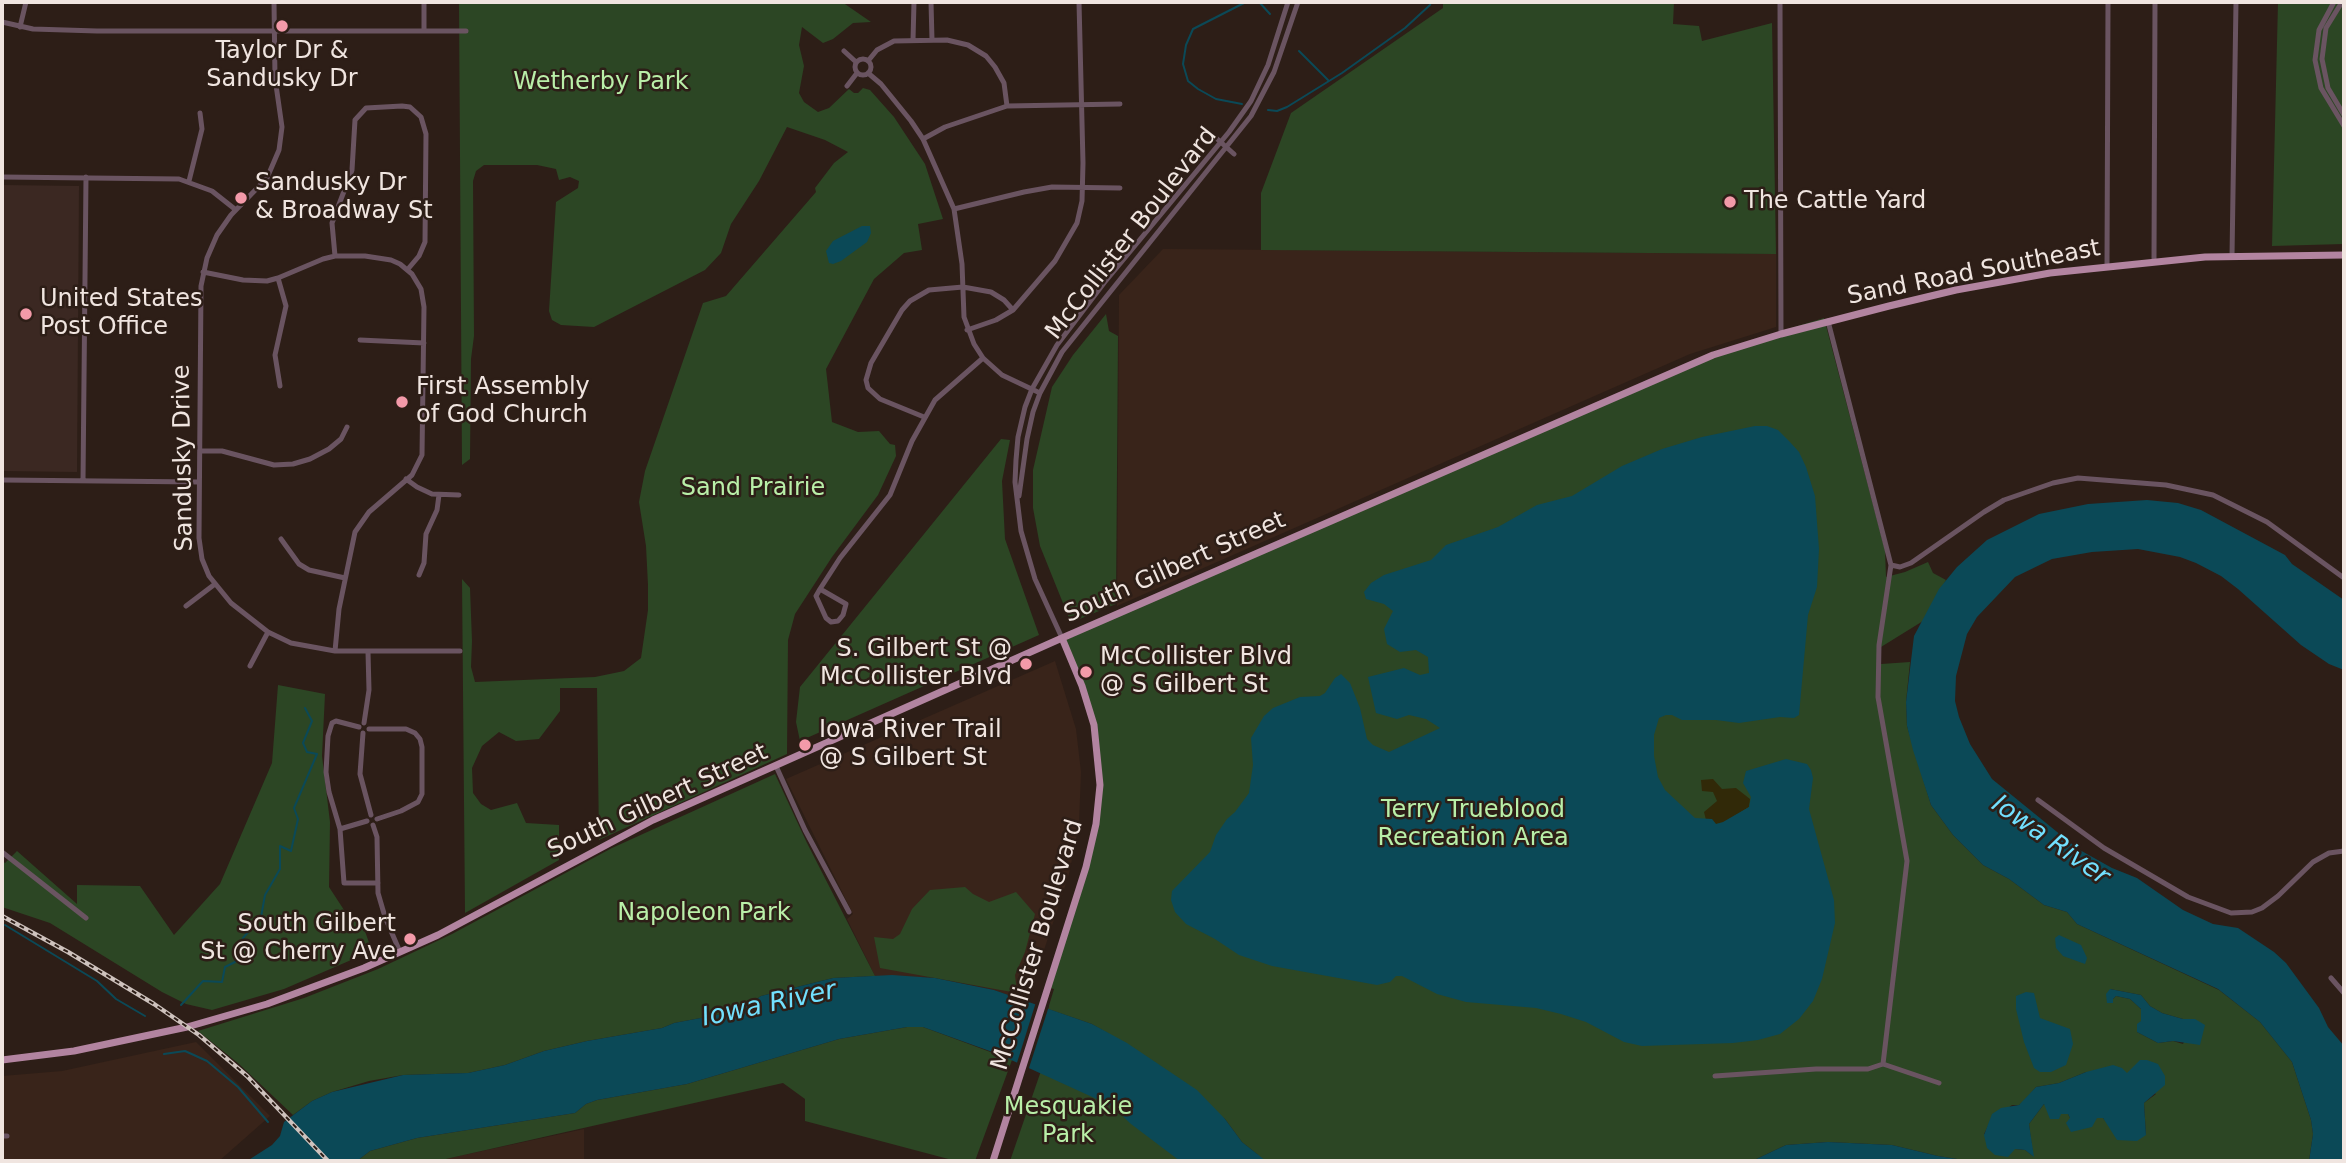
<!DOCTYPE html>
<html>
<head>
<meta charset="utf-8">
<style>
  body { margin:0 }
  #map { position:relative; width:2346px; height:1163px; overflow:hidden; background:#2d1e17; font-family:"DejaVu Sans",sans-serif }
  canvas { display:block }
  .frame { position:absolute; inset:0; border:4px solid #f0e5e0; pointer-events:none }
</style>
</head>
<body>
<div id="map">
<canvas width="2346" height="1163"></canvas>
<div class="frame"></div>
</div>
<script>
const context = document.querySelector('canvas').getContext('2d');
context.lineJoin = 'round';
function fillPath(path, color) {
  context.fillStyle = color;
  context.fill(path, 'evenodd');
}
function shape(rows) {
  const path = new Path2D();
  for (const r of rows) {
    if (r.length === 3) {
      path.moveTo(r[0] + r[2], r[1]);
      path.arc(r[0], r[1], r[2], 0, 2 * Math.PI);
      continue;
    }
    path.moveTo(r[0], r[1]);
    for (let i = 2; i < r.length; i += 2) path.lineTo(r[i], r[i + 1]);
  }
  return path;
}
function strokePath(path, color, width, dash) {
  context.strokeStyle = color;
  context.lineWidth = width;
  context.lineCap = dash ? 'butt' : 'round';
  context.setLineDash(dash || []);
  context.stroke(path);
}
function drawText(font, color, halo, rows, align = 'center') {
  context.font = font + ' "DejaVu Sans",sans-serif';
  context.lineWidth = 5;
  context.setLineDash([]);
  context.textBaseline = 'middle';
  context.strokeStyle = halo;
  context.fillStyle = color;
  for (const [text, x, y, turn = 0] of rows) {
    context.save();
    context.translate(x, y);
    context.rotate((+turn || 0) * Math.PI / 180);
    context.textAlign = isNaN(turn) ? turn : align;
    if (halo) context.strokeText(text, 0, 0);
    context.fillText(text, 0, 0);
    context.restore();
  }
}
const commercial = shape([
  [2,185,79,186,77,472,2,471]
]);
const built = shape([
  [1163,249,1776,254,1776,327,1690,354,1117,606,1119,295],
  [1055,661,1076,729,1081,772,1079,824,1069,874,1027,1002,994,990,936,978,875,976,847,919,853,914,786,779],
  [196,1042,270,1116,219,1161,2,1161,2,1076,62,1071],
  [584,1129,584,1161,437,1161,445,1159]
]);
const green = shape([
  [459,2,842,2,871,22,853,23,833,39,823,43,802,27,799,45,804,66,799,93,804,102,818,112,829,108,849,89,854,93,858,93,863,88,870,90,894,117,925,164,943,219,918,224,922,250,904,253,874,279,826,369,832,422,858,432,879,431,890,444,895,445,896,456,878,495,832,557,795,614,788,640,787,754,599,840,597,688,560,688,560,711,539,739,516,741,499,732,482,746,472,768,473,793,481,804,491,810,517,803,526,823,559,825,559,860,465,913,462,579,470,588,472,641,471,667,475,682,595,677,624,671,641,658,648,610,648,585,646,546,639,502,645,471,703,303,726,296,816,192,815,188,834,163,848,152,825,140,787,127,759,181,731,224,721,253,705,270,594,327,561,325,552,320,549,311,556,202,578,188,579,181,570,177,559,180,556,169,537,165,484,165,476,171,473,181,474,336,471,359,470,459,462,465],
  [1443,2,1674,2,1673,24,1699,26,1702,41,1772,23,1776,254,1261,250,1261,193,1291,113,1443,8],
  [2278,2,2344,2,2344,244,2272,246],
  [1106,314,1109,331,1118,336,1116,604,1075,621,1069,618,1040,546,1033,508,1033,470,1052,387,1073,355],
  [1824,318,1885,550,1886,577,1905,572,1928,562,1933,573,1946,580,1923,621,1881,647,1881,664,1910,662,1906,702,1907,726,1931,805,1953,835,1983,865,2009,879,2044,905,2067,912,2077,924,2219,990,2260,1022,2292,1062,2311,1120,2313,1134,2309,1161,1970,1161,1938,1156,1892,1145,1828,1142,1786,1145,1752,1161,1262,1161,1257,1154,1242,1142,1225,1119,1134,1049,1092,1024,1048,1009,1054,989,1047,987,1086,867,1099,805,1094,725,1062,638,1758,338],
  [2110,989,2141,995,2150,1006,2162,1013,2183,1019,2195,1019,2183,1044,2173,1041,2158,1043,2137,1032,2141,1021,2141,1009,2130,999,2116,996,2113,999],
  [2086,1072,2126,1073,2156,1094,2144,1103,2146,1135,2115,1133,2103,1118,2070,1118,2068,1114,2060,1114,2044,1104,2029,1124,2033,1156,2025,1150,2015,1149,1984,1134,1990,1122,2012,1105,2019,1105,2023,1102,2036,1087,2059,1083],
  [1001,439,1010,440,1002,481,1005,539,1039,635,800,741,796,722,800,687],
  [278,685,325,694,322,756,330,822,329,887,346,913,361,920,372,951,284,989,212,1010,186,1004,162,992,50,923,2,907,2,861,5,863,17,851,77,904,77,885,140,886,174,935,220,884,272,763],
  [775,774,807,843,875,976,833,978,761,996,752,1002,722,1014,674,1023,662,1028,587,1041,544,1051,505,1065,468,1073,403,1075,369,1081,332,1092,312,1101,293,1115,239,1064,198,1031,304,998,378,969,452,934,612,848],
  [965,887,973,894,989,902,1016,892,1035,914,1025,952,1015,975,1017,993,880,968,874,937,893,939,900,934,912,909,930,890],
  [907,1027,923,1027,1012,1060,975,1161,956,1161,805,1121,805,1099,783,1083,437,1161,357,1161,370,1151,417,1138,575,1113,586,1104,597,1100,687,1084,839,1039],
  [1043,1065,1115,1102,1187,1161,1010,1161]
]);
const sand = shape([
  [1713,779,1722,789,1736,788,1750,799,1749,807,1723,823,1716,824,1706,820,1704,812,1717,801,1713,792,1702,791,1701,780]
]);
const water = shape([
  [862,226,870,226,871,233,867,242,841,261,833,264,829,263,826,251,833,241],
  [1755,426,1767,426,1778,430,1789,441,1799,452,1806,467,1815,496,1819,549,1817,587,1808,615,1799,715,1794,718,1780,717,1739,723,1716,720,1682,720,1672,715,1666,715,1659,718,1654,735,1654,756,1658,777,1665,790,1695,818,1712,819,1716,824,1723,822,1749,807,1751,797,1743,783,1746,771,1786,759,1807,764,1811,770,1813,778,1809,809,1834,900,1835,923,1822,979,1813,1001,1799,1019,1780,1034,1758,1040,1733,1043,1642,1046,1624,1042,1586,1022,1561,1014,1536,1008,1466,1002,1437,994,1402,976,1396,976,1390,982,1377,985,1272,966,1239,955,1215,939,1186,924,1175,912,1171,900,1172,891,1210,852,1216,835,1227,819,1235,812,1249,793,1253,765,1251,738,1264,716,1273,708,1300,697,1320,696,1325,693,1335,678,1341,674,1350,683,1360,708,1367,739,1373,745,1389,752,1440,728,1426,719,1409,715,1397,719,1376,713,1368,677,1404,668,1420,675,1429,673,1428,657,1416,650,1400,652,1387,644,1384,629,1393,611,1384,604,1366,599,1364,592,1371,583,1384,575,1431,560,1446,545,1498,527,1537,505,1572,496,1622,466,1662,449,1702,437],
  [2147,500,2178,503,2201,510,2285,555,2292,564,2344,600,2344,670,2329,664,2301,645,2238,589,2221,576,2196,563,2180,557,2138,549,2092,552,2052,559,2015,577,1977,617,1967,634,1956,676,1955,701,1959,717,1970,744,1992,779,2078,849,2112,868,2137,878,2183,910,2213,924,2238,928,2274,952,2286,963,2319,1008,2328,1027,2344,1046,2344,1161,2309,1161,2313,1134,2311,1120,2292,1062,2260,1022,2218,989,2077,924,2067,912,2044,905,2009,879,1983,865,1953,835,1931,805,1913,750,1907,726,1906,702,1914,636,1939,589,1957,567,1987,540,2039,514,2088,504],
  [2059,935,2081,945,2087,958,2085,964,2063,956,2056,948,2055,938],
  [892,975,935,978,994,990,1092,1024,1127,1043,1197,1090,1225,1119,1242,1142,1266,1161,1180,1161,1131,1124,1112,1106,998,1054,923,1027,907,1027,839,1039,687,1084,597,1100,586,1104,575,1113,417,1138,370,1151,357,1161,247,1161,272,1145,280,1136,284,1122,312,1101,332,1092,403,1075,468,1073,505,1065,544,1051,587,1041,662,1028,674,1023,722,1014,752,1002,761,996,833,978],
  [2110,989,2141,995,2150,1006,2162,1013,2183,1019,2195,1019,2205,1025,2200,1045,2173,1041,2158,1043,2137,1032,2137,1024,2141,1021,2141,1009,2130,999,2116,996,2113,999,2113,1003,2107,1003,2106,994],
  [2026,992,2034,993,2040,1018,2070,1029,2073,1044,2066,1065,2051,1072,2040,1072,2034,1068,2024,1042,2016,1009,2016,996],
  [2140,1060,2147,1060,2158,1064,2165,1076,2165,1085,2144,1103,2146,1135,2137,1141,2117,1140,2103,1118,2097,1118,2092,1127,2071,1132,2066,1123,2070,1118,2068,1114,2061,1114,2059,1119,2050,1119,2044,1104,2029,1124,2034,1157,2025,1150,2015,1149,2008,1157,1995,1155,1987,1148,1984,1135,1992,1114,2001,1108,2019,1105,2036,1087,2059,1083,2086,1072,2113,1065,2122,1068,2127,1073],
  [1828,1142,1892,1145,1938,1156,1970,1161,1752,1161,1786,1145]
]);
const pier = shape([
  [1036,1002,1049,1006,1028,1071,1016,1066]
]);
const stream = shape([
  [1259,2,1270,14],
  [1299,51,1328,80],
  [1242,104,1216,99,1198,89,1188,81,1183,64,1186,45,1193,29,1246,2],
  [1268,110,1277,111,1287,107,1342,73,1405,28,1430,5,1431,2],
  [5,925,97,981,116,999,145,1016],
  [181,1005,203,981,222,982,225,967,235,962,243,938,261,917,265,895,280,869,280,846,291,851,298,819,294,808,317,754,307,752,303,743,312,721,305,708],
  [164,1054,185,1051,207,1061,238,1087,268,1122]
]);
const minor = shape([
  [274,2,275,78,282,127,279,150,267,178,231,215,217,235,207,258,201,286,199,538,202,559,209,576,231,603,268,632,291,643,335,651,460,651],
  [424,2,424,30],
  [931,2,932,40],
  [1780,2,1781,334],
  [2334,2,2319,30,2315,60,2321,88,2344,126],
  [2342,2,2326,28,2322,59,2328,88,2344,115],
  [2,22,33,29,97,31,466,31],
  [20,27,26,2],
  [913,40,914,2],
  [844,51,856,62],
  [863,67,8],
  [868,61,877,50,894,41,947,40,968,45,986,56,995,67,1004,83,1007,106],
  [868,73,881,84,911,121,923,139,954,209,962,264,964,317,974,344,983,358,1002,375,1040,393],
  [847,86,857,73],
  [1215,137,1234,154],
  [923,139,945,127,1007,106,1120,104],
  [2,177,179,179,212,191,236,210],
  [189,181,202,129,200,113],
  [954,209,1024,192,1052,187,1120,188],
  [335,256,332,223,352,170,355,120,366,108,402,106,410,107,421,117,426,134,425,242,419,256,408,269],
  [2232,256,2236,2],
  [2154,261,2155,2],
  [2107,266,2108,2],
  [203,272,243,280,267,281,278,278,323,259,335,256,365,256,391,260,400,264,412,274,421,289,424,307,422,455,412,475,369,512,355,532,339,609,335,651],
  [278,278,286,306,275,355,280,386],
  [1828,321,1891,565,1879,645,1878,697,1907,861,1883,1064],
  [967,330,996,320,1013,310,1055,261,1077,223,1082,201,1083,163,1079,2],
  [360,340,424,343],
  [924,417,880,399,868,388,866,380,871,363,902,310,910,301,929,290,963,287,991,292,1004,300,1013,310],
  [200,451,222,451,274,465,293,464,310,459,329,449,341,439,347,427],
  [406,479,417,487,432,494,459,495],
  [2,480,199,482],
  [83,481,86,177],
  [1019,496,1027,439,1033,412,1040,393,1062,352,1251,116,1274,72,1298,2],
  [281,539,299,564,309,570,345,578],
  [1891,565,1900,567,1911,563,1984,512,2004,500,2053,483,2078,478,2166,485,2213,495,2267,522,2344,578],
  [419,575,424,563,426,534,437,510,439,495],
  [820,589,846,604,843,615,838,621,831,622,826,618,816,596,820,589,840,558,890,495,912,441,935,400,983,358],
  [186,606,215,584],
  [1062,638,1035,579,1021,531,1015,482,1016,460,1018,437,1025,407,1032,389,1057,345,1104,283,1229,132,1251,101,1268,65,1288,2],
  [250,666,268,632],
  [364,723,369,690,368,652],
  [359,727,336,721,332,723,328,736,326,772,329,792,340,829,367,821],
  [369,729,406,729,415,733,420,739,422,747,422,794,418,802,401,811,377,819],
  [363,733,360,774,371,815],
  [776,766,805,830,849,912],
  [2038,800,2104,848,2188,897,2231,913,2252,912,2262,908,2278,896,2313,862,2329,853,2344,851],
  [373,825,377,837,378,893,385,917,400,952],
  [340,829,344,883,378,883],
  [2,852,86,918],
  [2331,978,2344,993],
  [1715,1076,1816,1069,1868,1069,1883,1064,1939,1083],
  [2,1136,7,1136]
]);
const major = shape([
  [2,1060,74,1051,187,1027,267,1004,364,968,438,935,653,820,1062,638,1713,355,1781,334,1889,306,1956,290,2050,273,2205,257,2344,255],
  [993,1161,1086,867,1096,824,1100,785,1094,725,1082,686,1062,638]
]);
const rail = shape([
  [2,916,68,952,154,1004,199,1035,247,1076,328,1161]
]);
const markers = [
  [282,26,7,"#f39aa9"],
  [241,198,7,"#f39aa9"],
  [1730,202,7,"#f39aa9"],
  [26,314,7,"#f39aa9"],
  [402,402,7,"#f39aa9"],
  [1026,664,7,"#f39aa9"],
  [1086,672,7,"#f39aa9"],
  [805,745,7,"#f39aa9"],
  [410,939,7,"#f39aa9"]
];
const poiNames = [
  ["Taylor Dr &",282,52,"center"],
  ["Sandusky Dr",282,80,"center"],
  ["Sandusky Dr",255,184],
  ["& Broadway St",255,212],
  ["The Cattle Yard",1744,202],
  ["United States",40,300],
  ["Post Office",40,328],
  ["First Assembly",416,388],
  ["of God Church",416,416],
  ["S. Gilbert St @",1012,650,"right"],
  ["McCollister Blvd",1012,678,"right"],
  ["McCollister Blvd",1100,658],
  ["@ S Gilbert St",1100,686],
  ["Iowa River Trail",819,731],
  ["@ S Gilbert St",819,759],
  ["South Gilbert",396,925,"right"],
  ["St @ Cherry Ave",396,953,"right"]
];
const parkNames = [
  ["Wetherby Park",601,83],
  ["Sand Prairie",753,489],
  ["Terry Trueblood",1473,811],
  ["Recreation Area",1473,839],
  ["Napoleon Park",704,914],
  ["Mesquakie",1068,1108],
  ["Park",1068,1136]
];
const streetNames = [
  ["McCollister Boulevard",1132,234,-52],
  ["Sand Road Southeast",1974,273,-11],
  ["Sandusky Drive",184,458,-91],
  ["South Gilbert Street",1175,568,-24],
  ["South Gilbert Street",658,802,-25],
  ["McCollister Boulevard",1038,945,-73]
];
const waterNames = [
  ["Iowa River",2050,841,35],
  ["Iowa River",769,1005,-12]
];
fillPath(commercial, '#3b2822');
fillPath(built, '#39241a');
fillPath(green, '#2c4624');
fillPath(sand, '#312908');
fillPath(water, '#0b4957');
fillPath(pier, '#2d1e17');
strokePath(stream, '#0b4957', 2);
strokePath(minor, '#6a5461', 5);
strokePath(major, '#b284a0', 7);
strokePath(rail, '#cec2bd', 4.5);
strokePath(rail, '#2d1e17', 2, [5]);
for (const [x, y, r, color] of markers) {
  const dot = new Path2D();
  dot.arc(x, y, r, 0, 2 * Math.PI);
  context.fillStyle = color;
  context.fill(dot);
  strokePath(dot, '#2d1e17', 2.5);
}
drawText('24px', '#f0e5e0', '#2d1e17', poiNames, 'left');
drawText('24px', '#b9efa8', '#2d1e17', parkNames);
drawText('24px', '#f0e5e0', '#2d1e17', streetNames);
drawText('italic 26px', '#72e0fe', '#2d1e17', waterNames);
</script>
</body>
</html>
